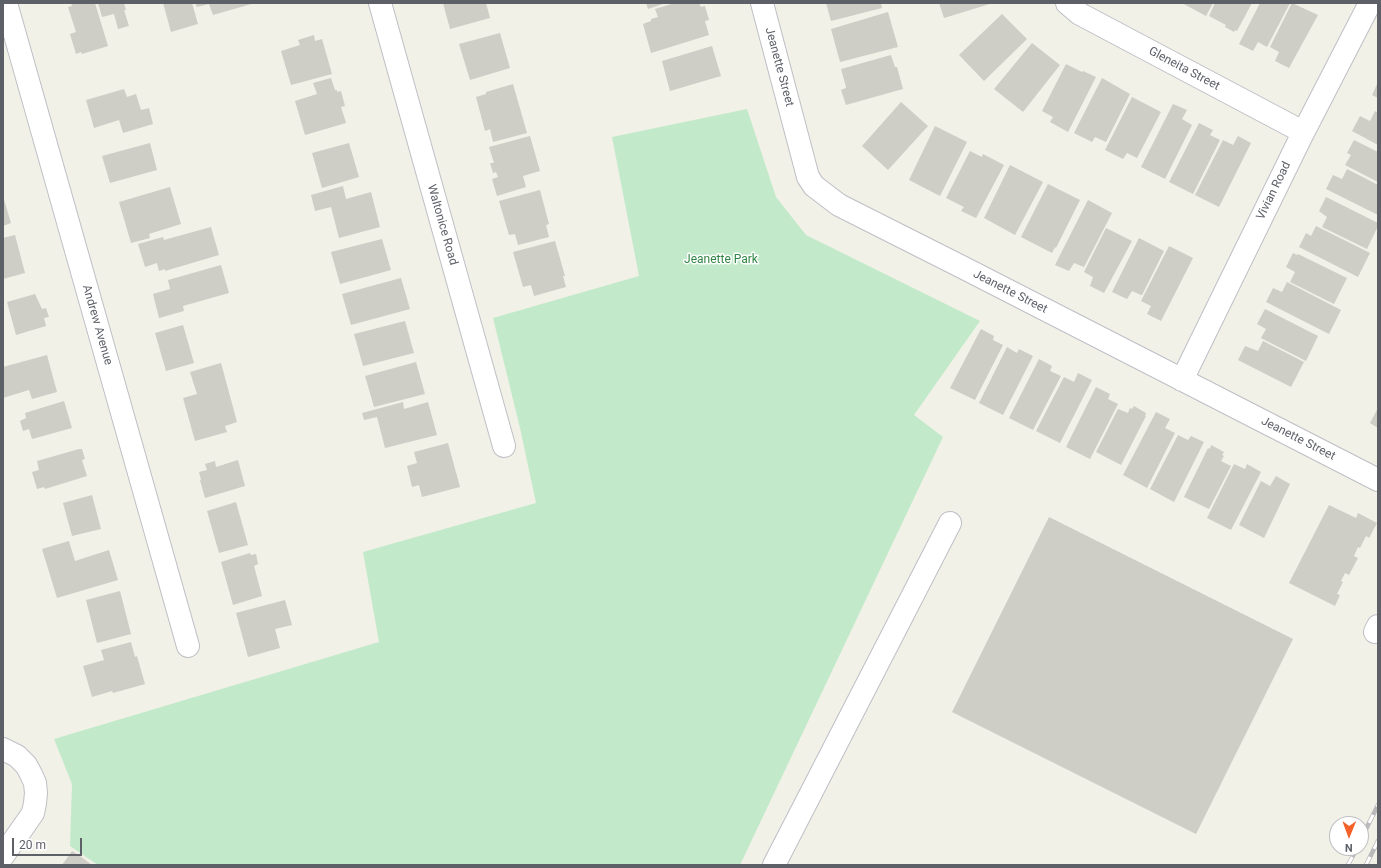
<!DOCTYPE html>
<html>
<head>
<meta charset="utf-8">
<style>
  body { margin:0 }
  #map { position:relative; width:1381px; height:868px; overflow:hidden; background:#f1f1e7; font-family:Roboto,sans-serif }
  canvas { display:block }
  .frame { position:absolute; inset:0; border:4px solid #5e6068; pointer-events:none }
  .north { position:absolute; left:1329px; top:816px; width:40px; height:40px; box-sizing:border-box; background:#fff; border:1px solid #bfbfc3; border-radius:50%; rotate:181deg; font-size:11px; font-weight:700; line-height:16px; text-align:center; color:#5e6068 }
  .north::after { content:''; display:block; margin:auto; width:14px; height:18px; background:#f56229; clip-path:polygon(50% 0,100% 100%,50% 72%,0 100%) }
  .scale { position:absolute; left:12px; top:838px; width:70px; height:18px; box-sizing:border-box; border:2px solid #5e6068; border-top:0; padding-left:5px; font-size:12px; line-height:14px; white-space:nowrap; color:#5e6068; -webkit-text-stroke:3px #fff; paint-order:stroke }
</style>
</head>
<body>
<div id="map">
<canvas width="1381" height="868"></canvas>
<div class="frame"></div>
<div class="north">N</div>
<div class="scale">20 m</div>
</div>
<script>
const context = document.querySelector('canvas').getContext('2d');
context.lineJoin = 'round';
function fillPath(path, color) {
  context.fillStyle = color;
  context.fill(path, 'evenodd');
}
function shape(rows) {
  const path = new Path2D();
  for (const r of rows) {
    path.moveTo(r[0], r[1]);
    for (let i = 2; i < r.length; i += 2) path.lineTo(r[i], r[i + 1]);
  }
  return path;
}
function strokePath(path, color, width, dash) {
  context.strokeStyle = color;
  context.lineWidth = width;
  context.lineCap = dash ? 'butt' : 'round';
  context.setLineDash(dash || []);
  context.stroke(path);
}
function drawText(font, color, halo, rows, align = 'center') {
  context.font = font + ' Roboto,sans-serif';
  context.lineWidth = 3;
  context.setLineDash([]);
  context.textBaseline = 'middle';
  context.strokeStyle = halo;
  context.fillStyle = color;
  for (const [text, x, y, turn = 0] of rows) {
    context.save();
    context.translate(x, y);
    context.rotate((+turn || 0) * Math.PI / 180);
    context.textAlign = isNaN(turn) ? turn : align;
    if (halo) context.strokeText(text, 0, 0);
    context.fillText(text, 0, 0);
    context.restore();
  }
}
const green = shape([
  [747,109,776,197,806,235,980,321,914,415,943,437,740,865,98,865,70,846,72,784,54,739,379,642,363,552,536,503,520,428,493,318,639,276,612,137]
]);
const building = shape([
  [71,3,95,3,108,46,82,54,81,52,76,54,70,34,76,32,68,7,72,6],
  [98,3,124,3,126,10,124,10,129,26,118,29,114,14,102,17],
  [163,3,192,3,198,24,171,32],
  [195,3,255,3,213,15,209,4,197,7],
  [443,3,486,3,490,18,450,29],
  [646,3,666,3,648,9],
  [675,3,699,3,701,7,705,6,709,20,705,21,709,35,651,53,643,24,651,21,651,19,658,17,655,9],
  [826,3,881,3,882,8,831,21],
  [939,3,993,3,944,18],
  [1182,3,1213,3,1206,16],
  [1215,3,1252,3,1237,31,1235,30,1234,32,1225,27,1226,25,1209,16],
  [1260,3,1290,3,1267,47,1258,42,1253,51,1239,44],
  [1292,3,1318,15,1289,68,1275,61,1279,52,1270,47],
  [888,12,898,47,840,62,831,29],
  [1002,14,1027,39,984,81,959,55],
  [500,33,510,68,470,80,459,44],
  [314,35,315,41,322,39,332,74,291,85,281,51,300,45,298,40],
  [1032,43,1060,65,1023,112,994,89],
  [712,46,721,76,670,91,662,61],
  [891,55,895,67,897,67,903,89,846,105,841,90,846,88,846,87,841,69],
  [1066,64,1082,72,1083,71,1096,77,1068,132,1050,122,1053,117,1042,111],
  [331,78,335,90,337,90,337,92,341,91,345,106,341,107,346,123,305,135,295,101,317,94,313,83],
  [1102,78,1130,94,1106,142,1095,137,1092,142,1074,133],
  [1378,82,1378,98,1372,95],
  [513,84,527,133,493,142,490,129,485,131,476,97,486,94,486,92],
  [124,89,127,97,136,94,141,110,149,108,153,124,123,133,119,120,94,128,86,100],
  [1132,97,1161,112,1137,158,1127,153,1123,159,1105,150],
  [901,102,928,126,888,170,862,146],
  [1173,104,1187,110,1182,119,1192,125,1165,179,1141,167],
  [1375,111,1378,113,1378,145,1352,131,1360,116,1370,121],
  [1199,123,1213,130,1210,135,1220,140,1193,194,1169,182],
  [935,126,967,142,940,196,909,180],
  [530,136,540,171,523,176,526,187,497,196,492,179,498,177,496,172,493,173,490,163,494,163,489,147],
  [1238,136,1251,143,1219,207,1195,195,1223,140,1233,145],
  [1354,140,1378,152,1378,182,1345,165,1351,155,1347,153],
  [150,143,157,170,110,183,102,156],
  [349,143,359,177,322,188,312,153],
  [970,151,982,157,983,154,1004,165,976,218,961,211,964,207,946,198],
  [1010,165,1043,182,1015,235,984,218],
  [1347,169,1378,185,1378,215,1326,189,1333,175,1342,179],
  [1048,184,1080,200,1056,248,1055,247,1052,253,1021,237],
  [343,186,346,199,371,192,380,227,339,238,331,207,315,211,311,195],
  [170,187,181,224,149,234,150,238,131,243,119,202],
  [540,190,549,224,546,225,549,237,518,245,515,234,509,235,499,201],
  [3,196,11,223,3,226],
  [1326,197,1378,223,1378,226,1367,249,1322,227,1327,217,1319,211],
  [1088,200,1112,213,1084,267,1074,263,1069,271,1055,265],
  [1316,226,1370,253,1358,277,1299,247,1306,233,1311,236],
  [211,227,219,255,165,271,165,269,159,271,157,263,145,267,138,244,163,237,164,240],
  [1106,228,1132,241,1104,293,1090,286,1093,277,1084,272],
  [15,235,25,273,3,279,3,238],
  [1139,238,1164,251,1142,295,1141,295,1132,291,1127,299,1112,292],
  [382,239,391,270,340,284,331,252],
  [555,241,565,276,563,276,566,287,534,296,531,285,523,287,513,252],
  [1169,246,1193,258,1161,321,1147,314,1151,306,1141,301],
  [1293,253,1297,255,1298,254,1347,278,1334,304,1290,282,1295,272,1286,267],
  [221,265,229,293,183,306,184,311,159,318,153,294,170,289,168,280],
  [401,278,410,309,351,325,342,294],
  [1287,282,1341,310,1329,334,1266,302,1273,288,1282,292],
  [35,294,42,309,46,308,49,317,44,318,46,326,16,335,7,302],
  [1265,309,1318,336,1306,361,1261,338,1266,329,1257,324],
  [405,321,414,353,363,366,354,334],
  [183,325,194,363,166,371,155,333],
  [981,329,994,336,993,340,1003,345,975,400,950,388],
  [1263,341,1304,362,1291,387,1238,360,1245,346,1258,351],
  [1007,347,1017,353,1019,349,1033,356,1003,415,979,403],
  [47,355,57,392,32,399,29,390,3,398,3,367],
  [1039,359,1052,366,1050,371,1061,376,1033,430,1009,418],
  [416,362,425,394,374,407,365,376],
  [221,363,237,422,225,426,227,432,195,441,183,398,197,394,190,372],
  [1078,373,1092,380,1060,443,1036,431,1064,377,1074,382],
  [1096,387,1110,394,1108,399,1118,404,1090,459,1066,447],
  [64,401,72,428,32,439,29,429,23,431,20,421,26,418,25,413],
  [403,402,404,409,428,402,437,435,385,448,377,417,364,420,362,413],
  [1134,406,1146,413,1145,416,1146,416,1121,465,1096,452,1118,409,1128,413,1130,408,1132,409],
  [1378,408,1378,428,1370,423],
  [1156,412,1170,419,1165,428,1175,433,1147,488,1123,475],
  [1178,435,1188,440,1191,436,1204,442,1174,502,1150,489],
  [448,443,460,487,422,497,419,485,412,487,407,466,417,463,414,452],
  [1211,445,1224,452,1222,455,1224,456,1221,461,1231,466,1209,509,1184,497,1208,448,1210,449],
  [79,449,82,449,85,459,82,460,87,476,45,489,44,487,37,489,32,472,39,470,37,461],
  [238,460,245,486,205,498,200,480,201,480,199,472,207,470,205,464,215,461,216,467],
  [1234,464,1245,469,1247,464,1261,472,1231,530,1207,518],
  [1276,476,1290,484,1264,538,1239,525,1261,481,1270,486],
  [92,495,101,529,72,536,63,503],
  [236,502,248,545,219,553,207,511],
  [1329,505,1356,518,1358,513,1377,523,1369,538,1366,536,1360,548,1358,547,1354,556,1358,558,1349,575,1345,573,1341,581,1343,582,1337,594,1340,595,1335,606,1289,583],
  [1049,517,1293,639,1196,834,952,712],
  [69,541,75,561,109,550,118,580,57,598,42,549],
  [250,553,251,555,256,554,258,564,254,566,262,596,233,605,221,562],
  [120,591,131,634,97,643,86,600],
  [285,600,292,625,275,629,280,648,248,657,236,613],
  [131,642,135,657,137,656,145,684,113,693,112,691,92,697,83,666,104,660,101,650],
  [72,851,80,856,92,865,62,865]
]);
const minor = shape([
  [6,3,188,646],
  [380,3,504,446],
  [762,3,808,177,814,186,839,205,962,267,1378,480],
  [1067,3,1080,14,1303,132],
  [1182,380,1301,137,1370,3],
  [1375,632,1378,626],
  [3,749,17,756,26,765,31,774,35,783,36,793,35,803,33,813,3,856],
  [774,865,950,523]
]);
const rail = shape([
  [1361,839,1378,805],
  [1348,865,1357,848],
  [1366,865,1378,841]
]);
const streetNames = [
  ["Jeanette Street",779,67,75],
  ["Gleneita Street",1184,69,28],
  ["Vivian Road",1274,191,-64],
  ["Waltonice Road",442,225,74],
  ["Jeanette Street",1010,292,27],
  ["Andrew Avenue",97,325,74],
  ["Jeanette Street",1298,439,27]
];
const parkNames = [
  ["Jeanette Park",721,260]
];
fillPath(green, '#c2eaca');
fillPath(building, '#cecdc6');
strokePath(minor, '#bebfc6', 24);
strokePath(minor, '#fff', 22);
strokePath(rail, '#b9b9bb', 4.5);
strokePath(rail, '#fff', 3, [9]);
drawText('12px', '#5e6068', '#fff', streetNames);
drawText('12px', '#308544', '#fff', parkNames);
</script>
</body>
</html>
